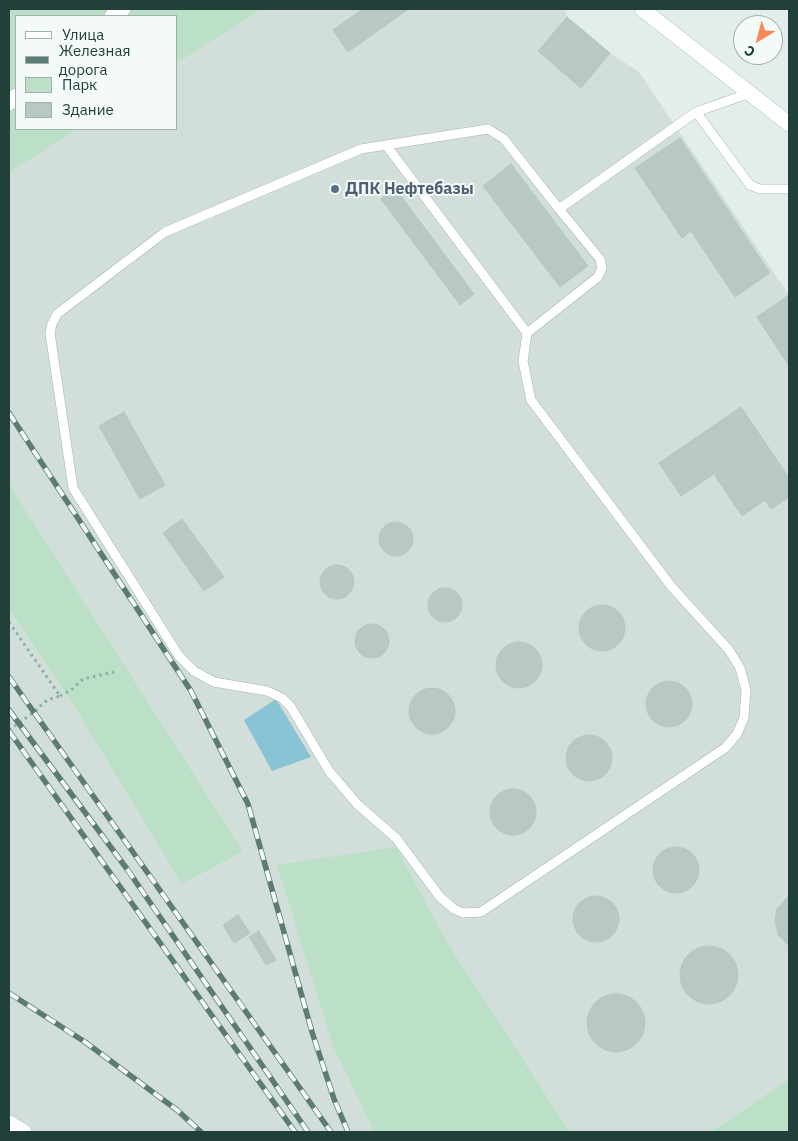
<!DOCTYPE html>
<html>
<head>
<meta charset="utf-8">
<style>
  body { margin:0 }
  #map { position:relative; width:798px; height:1141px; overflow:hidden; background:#e3eeea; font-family:"IBM Plex Sans",sans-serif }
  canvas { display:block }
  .frame { position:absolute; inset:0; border:10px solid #22403a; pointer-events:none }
  .legend { position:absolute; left:15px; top:15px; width:162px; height:115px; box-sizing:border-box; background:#f4faf7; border:1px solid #a0b0ab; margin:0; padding:6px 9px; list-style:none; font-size:15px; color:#22403a }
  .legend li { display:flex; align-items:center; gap:10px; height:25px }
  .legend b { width:25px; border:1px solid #a0b0ab }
  .north { position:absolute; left:733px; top:15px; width:50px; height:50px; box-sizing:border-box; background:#f4faf7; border:1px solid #a0b0ab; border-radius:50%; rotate:217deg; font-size:14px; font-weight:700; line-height:20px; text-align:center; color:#22403a }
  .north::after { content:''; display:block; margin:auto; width:18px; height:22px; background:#f88856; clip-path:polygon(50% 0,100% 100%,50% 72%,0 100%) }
</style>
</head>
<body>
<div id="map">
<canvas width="798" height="1141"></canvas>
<div class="frame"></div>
<ul class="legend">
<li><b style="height:6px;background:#fff"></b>Улица</li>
<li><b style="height:6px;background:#5c7b75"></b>Железная дорога</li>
<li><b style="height:14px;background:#bbe0c7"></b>Парк</li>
<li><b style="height:14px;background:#b8c9c3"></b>Здание</li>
</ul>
<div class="north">С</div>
</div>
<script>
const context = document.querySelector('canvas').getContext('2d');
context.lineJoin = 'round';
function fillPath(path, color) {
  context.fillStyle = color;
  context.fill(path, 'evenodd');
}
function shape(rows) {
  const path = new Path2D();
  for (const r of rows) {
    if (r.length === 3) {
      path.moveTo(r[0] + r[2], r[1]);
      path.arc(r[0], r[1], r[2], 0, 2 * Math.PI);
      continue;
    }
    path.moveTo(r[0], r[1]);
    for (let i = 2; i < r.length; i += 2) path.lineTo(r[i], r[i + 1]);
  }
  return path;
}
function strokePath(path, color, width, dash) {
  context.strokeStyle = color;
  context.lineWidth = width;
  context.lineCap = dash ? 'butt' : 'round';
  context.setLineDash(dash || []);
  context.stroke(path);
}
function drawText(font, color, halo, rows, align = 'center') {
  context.font = font + ' "IBM Plex Sans",sans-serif';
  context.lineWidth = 4;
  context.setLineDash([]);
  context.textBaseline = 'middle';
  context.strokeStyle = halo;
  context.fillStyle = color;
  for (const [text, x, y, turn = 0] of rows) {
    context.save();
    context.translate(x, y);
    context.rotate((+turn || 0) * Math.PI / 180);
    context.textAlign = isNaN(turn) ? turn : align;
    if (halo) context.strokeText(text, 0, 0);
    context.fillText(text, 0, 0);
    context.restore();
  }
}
const built = shape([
  [262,9,565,9,567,17,610,53,639,72,789,295,789,1079,710,1132,570,1132,449,945,396,847,334,1049,374,1132,9,1132,9,610,66,693,182,883,243,851,9,484,9,173,77,129,176,129,176,64]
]);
const green = shape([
  [9,9,262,9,176,64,176,16,16,16,16,129,77,129,9,173],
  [9,484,243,851,182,884,66,693,9,610],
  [396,847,449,945,570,1132,374,1132,334,1049,277,865],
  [789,1079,789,1132,710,1132]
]);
const water = shape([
  [276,699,311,757,272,771,244,720]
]);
const building = shape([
  [363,9,407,10,348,52,333,30,363,9],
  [567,17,610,53,581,88,538,51,567,17],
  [680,138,770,273,735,297,691,231,682,238,635,168,680,138],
  [511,164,588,266,560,287,483,186,511,164],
  [395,188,474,294,460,305,381,199,395,188],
  [789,295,789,366,757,317,789,295],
  [741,407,789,478,789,497,771,509,765,500,742,516,714,474,681,496,659,463,741,407],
  [124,412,165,485,140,499,99,426,124,412],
  [182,519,224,577,204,591,163,533,182,519],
  [396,539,17],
  [337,582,17],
  [445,605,17],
  [602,628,23],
  [372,641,17],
  [519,665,23],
  [669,704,23],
  [432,711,23],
  [589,758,23],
  [513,812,23],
  [676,870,23],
  [596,919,23],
  [789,896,789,946,779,936,775,922,777,909,789,896],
  [238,915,250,933,234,943,223,925,238,915],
  [259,931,276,960,266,965,249,937,259,931],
  [709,975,29],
  [616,1023,29]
]);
const path = shape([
  [9,622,60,696,47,700,34,712,9,730],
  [60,696,71,690,83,679,114,672]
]);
const lane = shape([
  [696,112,750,185,760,189,789,189],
  [386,145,527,333,523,361,531,400,671,586,729,650,740,668,746,690,744,718,737,734,725,748,481,912,463,913,454,909,440,897,396,838,358,805,329,771,291,707,282,698,267,691,214,682,194,671,179,656,73,488,50,333,52,324,57,314,165,232,361,149,386,145,488,129,504,139,559,209,696,112,750,93],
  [527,333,598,277,602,268,600,259,559,209]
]);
const street = shape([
  [642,9,789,124],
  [112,16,123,9],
  [9,103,16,96],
  [9,1123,24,1132]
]);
const rail = shape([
  [9,413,191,691,248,804,312,1032,334,1099,348,1132],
  [9,677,331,1132],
  [9,710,127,869,308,1132],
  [9,731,295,1132],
  [9,993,85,1042,177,1110,201,1132]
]);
const markers = [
  [335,189,5,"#5c6f8a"]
];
const serviceNames = [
  ["ДПК Нефтебазы",345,189]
];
fillPath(built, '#d1ded9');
fillPath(green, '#bbe0c7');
fillPath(water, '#89c4d5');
fillPath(building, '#b8c9c3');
strokePath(building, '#b5c8c1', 1);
strokePath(lane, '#a5b6b2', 10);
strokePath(street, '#a5b6b2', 16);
strokePath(path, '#82b3a6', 3, [2.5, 4]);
strokePath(lane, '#fff', 9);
strokePath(street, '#fff', 15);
strokePath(rail, '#5c7b75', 5.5);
strokePath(rail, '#f4faf7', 4, [11]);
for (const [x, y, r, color] of markers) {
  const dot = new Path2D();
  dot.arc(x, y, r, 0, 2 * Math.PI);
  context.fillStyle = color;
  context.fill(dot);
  strokePath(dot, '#f4faf7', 2);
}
drawText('bold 16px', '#4e5e75', '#f4faf7', serviceNames, 'left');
</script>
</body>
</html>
